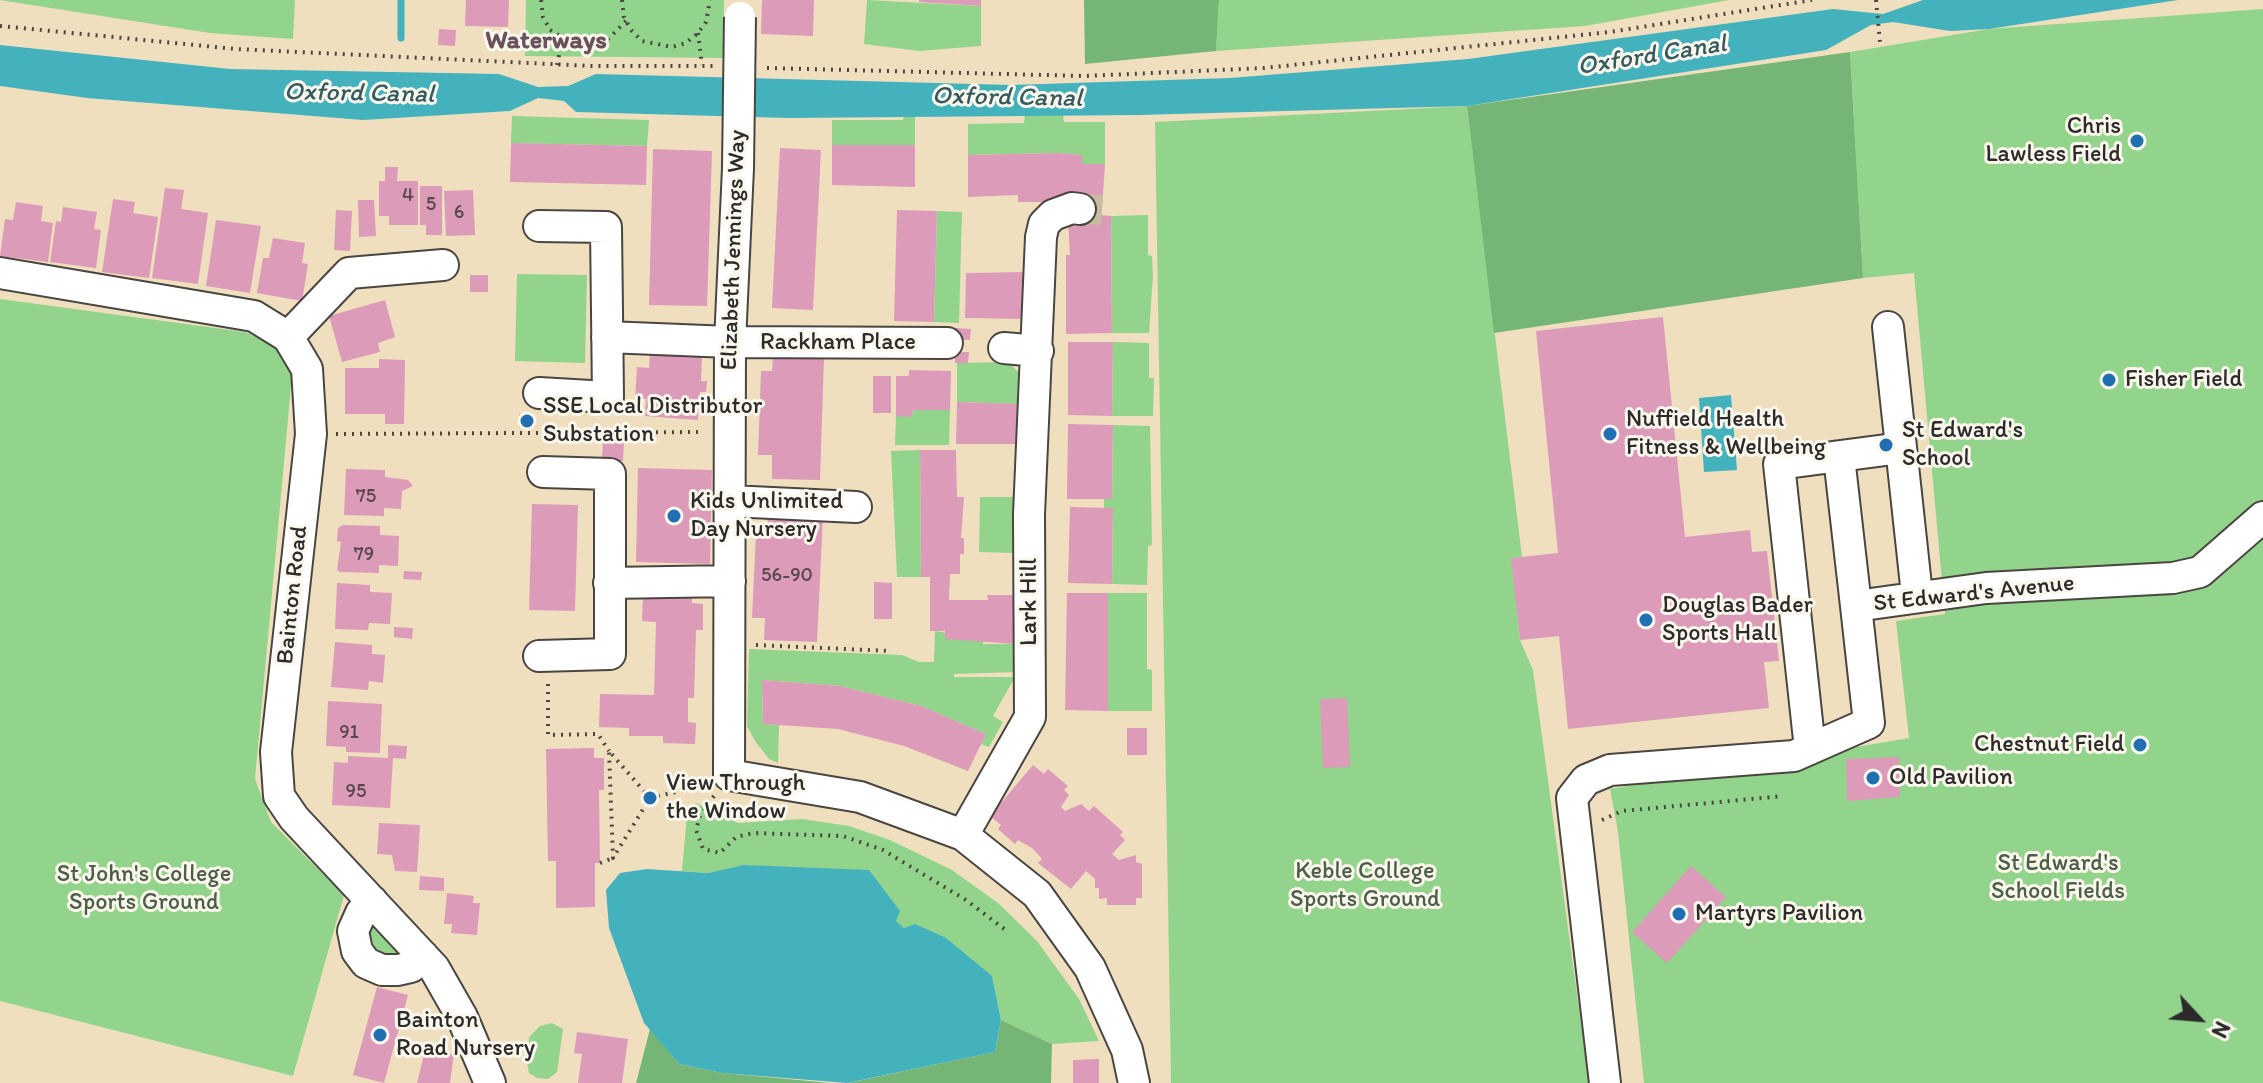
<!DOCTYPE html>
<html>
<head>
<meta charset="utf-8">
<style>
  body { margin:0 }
  #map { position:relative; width:2263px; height:1083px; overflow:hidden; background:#f0dfbf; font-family:Itim,sans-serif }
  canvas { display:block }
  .north { position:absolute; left:2159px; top:979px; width:80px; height:80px; -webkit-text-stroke:6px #fbf7ec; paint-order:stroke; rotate:116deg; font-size:22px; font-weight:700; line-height:32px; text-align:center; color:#2b2b2b }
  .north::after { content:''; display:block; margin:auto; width:28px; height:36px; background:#2b2b2b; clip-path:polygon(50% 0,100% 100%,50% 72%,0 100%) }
</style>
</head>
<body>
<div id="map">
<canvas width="2263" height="1083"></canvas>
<div class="north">N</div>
</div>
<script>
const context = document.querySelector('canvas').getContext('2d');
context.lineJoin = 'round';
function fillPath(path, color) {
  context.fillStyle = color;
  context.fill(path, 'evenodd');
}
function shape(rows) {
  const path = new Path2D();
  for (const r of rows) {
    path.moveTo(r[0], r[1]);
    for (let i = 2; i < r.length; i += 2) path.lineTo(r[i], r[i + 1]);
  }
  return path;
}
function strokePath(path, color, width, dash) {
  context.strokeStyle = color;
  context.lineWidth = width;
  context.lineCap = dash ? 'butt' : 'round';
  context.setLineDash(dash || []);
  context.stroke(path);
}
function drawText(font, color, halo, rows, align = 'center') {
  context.font = font + ' Itim,sans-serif';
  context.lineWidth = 6;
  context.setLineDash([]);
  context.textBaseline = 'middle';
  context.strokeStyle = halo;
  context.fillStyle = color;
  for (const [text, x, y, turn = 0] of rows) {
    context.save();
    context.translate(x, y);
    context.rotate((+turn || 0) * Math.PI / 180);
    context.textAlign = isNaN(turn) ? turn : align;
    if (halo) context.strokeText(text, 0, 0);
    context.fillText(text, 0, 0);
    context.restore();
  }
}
const green = shape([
  [0,0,295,0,293,39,210,33],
  [526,0,724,0,723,58,525,56],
  [867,0,981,6,981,46,919,51,864,44],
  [1219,0,1729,0,1585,26,1216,51],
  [2263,9,2263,1083,1644,1083,1618,832,1610,789,1909,738,1896,621,1945,614,1914,273,1863,278,1850,52,1989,29],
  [1467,106,1522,557,1512,558,1520,640,1533,670,1589,1083,1171,1083,1155,122],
  [1025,114,1063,114,1064,122,1105,122,1105,164,1082,164,1081,155,1059,153,968,155,968,124,1024,123],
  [904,115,915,115,915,145,832,145,832,120,903,120],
  [512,116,649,120,647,146,511,143],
  [937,211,962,212,959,323,934,322],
  [1148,215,1148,255,1152,256,1153,276,1149,333,1112,333,1111,216],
  [517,274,587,275,585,363,515,361],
  [0,299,245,332,279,348,287,361,292,375,255,779,271,822,344,895,293,1076,0,1001],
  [1113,342,1149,343,1149,378,1154,378,1153,416,1112,416],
  [1009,362,1018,372,1019,404,957,402,957,363],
  [913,410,950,410,949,445,895,445,896,416,912,416],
  [1113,425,1150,426,1152,545,1148,546,1147,585,1112,584,1113,509,1104,508,1104,499,1112,499],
  [920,450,921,577,897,577,891,451],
  [980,497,1015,497,1014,553,979,552],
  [1108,593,1147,593,1147,669,1152,670,1152,711,1108,711],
  [935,631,983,639,983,644,1015,644,1018,672,954,674,954,677,1015,677,993,716,1003,722,989,747,981,744,986,734,921,706,840,686,762,680,763,724,779,725,778,763,769,759,755,741,747,726,749,649,902,655,919,662,934,662],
  [696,803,738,823,802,819,849,826,890,840,952,870,998,903,1037,941,1079,999,1099,1041,1052,1044,1001,1020,992,976,915,925,904,928,896,921,782,869,743,865,708,873,682,871,687,815],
  [374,917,407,953,387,962,362,929],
  [552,1023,563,1029,557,1072,548,1079,537,1078,529,1073,527,1062,529,1037,540,1026]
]);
const forest = shape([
  [1084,0,1219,0,1216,51,1085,64],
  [1850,52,1863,278,1494,333,1467,106],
  [1001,1020,1052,1044,1051,1083,848,1083,995,1052],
  [650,1029,679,1064,722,1073,831,1083,636,1083]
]);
const water = shape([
  [1923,0,2178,0,1989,29,1950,31,1893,22,1871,25,1826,50,1467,106,1140,115,788,118,576,112,564,101,538,98,510,111,363,120,87,98,0,86,0,45,230,69,499,74,538,87,568,86,596,74,1011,85,1230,78,1468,59,1833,9,1883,14],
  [1731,395,1737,470,1704,472,1699,398],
  [743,865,869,870,900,911,896,921,904,928,915,924,946,938,992,976,1001,1020,995,1052,847,1083,722,1073,679,1064,644,1023,609,928,606,890,620,873,647,869,708,873]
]);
const stream = shape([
  [401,38,401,0]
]);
const building = shape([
  [466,0,509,0,508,27,465,26],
  [762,0,814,0,813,36,761,34],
  [919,0,981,0,981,6,919,2],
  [439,29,456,30,455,46,438,45],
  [511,143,647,146,646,185,510,182],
  [832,145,915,145,915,187,832,185],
  [780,148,821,150,813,310,772,308],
  [653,149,712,151,707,306,649,305],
  [1059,153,1082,155,1082,164,1105,164,1102,210,1102,215,1111,216,1112,333,1066,334,1066,255,1070,255,1067,202,1018,202,1018,195,968,197,968,155],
  [385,167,398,167,397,181,418,181,418,225,389,225,389,216,379,216,379,181,385,181],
  [420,186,442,186,442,235,426,235,426,225,420,225],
  [165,188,184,190,181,209,208,213,198,284,152,278],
  [473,190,475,235,446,236,444,191],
  [113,199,135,202,133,213,158,217,149,278,102,272],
  [358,200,374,200,376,236,359,237],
  [16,202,43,206,41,221,53,223,48,262,0,256,5,219,13,220],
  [63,207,97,212,94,229,101,230,96,268,50,262,56,221,61,222],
  [336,210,352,211,350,251,334,250],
  [897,210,937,211,934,322,894,321],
  [216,220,261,226,250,293,206,286],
  [273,238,305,243,302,263,308,264,302,301,257,293,263,258,269,258],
  [1028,272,1027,319,965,318,966,273],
  [470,275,488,275,488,292,470,292],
  [385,300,395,337,378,343,380,352,342,362,329,316],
  [1663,317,1685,537,1750,530,1752,552,1767,551,1779,661,1764,662,1769,708,1568,729,1559,636,1520,640,1511,558,1558,553,1536,331],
  [956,328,971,329,970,340,956,339],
  [1068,342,1113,342,1112,416,1068,415],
  [955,352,969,352,968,363,955,363],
  [650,353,702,357,701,381,707,381,706,392,700,392,698,420,645,416,646,399,635,399,637,367,649,368],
  [773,356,824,358,820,480,772,479,772,455,758,455,761,371,772,371],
  [379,359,405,360,404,424,385,424,385,414,345,414,345,368,379,368],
  [909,370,951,371,950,410,913,410,912,417,896,416,896,376,909,376],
  [873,376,891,376,891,413,873,413],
  [957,402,1019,404,1017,444,956,444],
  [519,414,534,414,534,428,519,428],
  [1068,424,1113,425,1112,499,1067,499],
  [603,440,624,441,623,461,602,460],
  [920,450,956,450,957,497,964,497,961,538,964,538,964,554,960,554,960,574,950,574,949,600,988,600,987,595,1016,595,1015,644,945,639,945,631,930,631,930,577,921,577],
  [638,468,712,470,710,564,636,562],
  [346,469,385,470,385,477,408,480,413,486,402,491,401,509,384,508,384,516,344,515],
  [532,504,578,505,575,611,529,610],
  [1070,507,1113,508,1112,584,1068,583],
  [768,515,823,517,817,642,764,640,765,618,752,618,756,533,767,534],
  [343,525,380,526,380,535,399,536,398,566,379,565,379,573,340,572,337,570,341,542,337,541,338,528],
  [404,571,422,572,421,580,403,579],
  [874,582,892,583,892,619,874,619],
  [337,583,370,585,370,592,392,593,390,624,369,623,368,630,335,629],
  [692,590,692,603,703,604,703,630,696,630,694,698,688,698,688,722,696,723,695,744,663,743,663,736,629,736,629,728,599,727,600,694,654,695,656,622,642,621,643,593],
  [1067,593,1108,593,1108,711,1065,710],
  [394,627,413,628,412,639,394,637],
  [335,642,372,645,372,654,385,655,383,683,369,681,368,690,331,687],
  [762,680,840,686,921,706,986,734,968,771,904,746,838,729,763,724],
  [1347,698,1350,767,1323,768,1320,699],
  [328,701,382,704,380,753,346,752,346,747,326,746],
  [1127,728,1147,728,1147,755,1127,755],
  [388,745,407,746,406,759,393,758,390,808,332,805,334,762,348,763,348,756,388,758],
  [594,748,594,758,604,758,604,790,599,790,600,863,595,863,595,907,556,908,556,861,548,861,546,749],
  [1899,757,1900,797,1847,801,1846,759],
  [1033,765,1044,774,1048,769,1068,786,1064,790,1069,795,1061,807,1065,811,1081,804,1089,811,1094,806,1123,832,1120,835,1125,840,1112,854,1119,860,1136,855,1136,862,1142,864,1142,898,1136,898,1136,905,1107,905,1107,898,1099,899,1099,888,1095,888,1095,879,1086,871,1071,889,1038,863,1042,859,1032,848,1018,840,1015,844,998,829,1001,825,990,816],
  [379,823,420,825,417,872,395,871,392,855,377,854],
  [1691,866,1726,897,1667,963,1632,932],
  [420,876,444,878,444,891,419,890],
  [447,893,474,896,473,903,480,903,477,935,451,933,452,924,444,924],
  [377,987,408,995,384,1083,353,1075],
  [577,1032,628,1039,622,1083,578,1083,582,1054,574,1053],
  [426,1047,454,1054,450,1083,417,1083],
  [1099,1059,1099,1083,1073,1083,1073,1060]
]);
const minorTunnel = shape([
  [1080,209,1102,210]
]);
const path = shape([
  [541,0,543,17,550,30,576,46,591,47,605,42,626,21],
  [622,0,624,17,631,30,642,41,672,47,686,43,698,33,706,22,710,0],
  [1876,0,1880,42],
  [0,26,236,49,592,66,715,66],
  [698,33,702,65],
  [557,65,562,41],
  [767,68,1085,76,1264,68,1610,32,1812,0],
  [336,434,704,432],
  [756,645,890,651],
  [548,684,548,735,598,734,609,751],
  [714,796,700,816,696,830,703,849,720,853,736,837,753,833,843,836,883,850,966,900,1007,931],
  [650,798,609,751,613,858,650,798,705,785],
  [1602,820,1622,811,1783,796],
  [600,863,613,858]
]);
const minor = shape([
  [738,168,730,342,729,775,860,797,963,835,1037,894,1090,968,1127,1050,1134,1083],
  [539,226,606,227,608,397,539,393],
  [0,273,254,316,288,337,307,369,311,434,276,752,279,796,294,818,434,968,462,1017,490,1083],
  [1888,327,1917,595],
  [288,337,349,273,443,265],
  [607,337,730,342,947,343],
  [1004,348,1038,351],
  [1839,457,1856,606],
  [730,501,856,507],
  [609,583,730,581],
  [539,656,610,654,610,474,543,472],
  [1810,749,1779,464,1901,448],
  [963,835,1030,717,1029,514,1041,237,1044,224,1053,215,1072,208,1080,209],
  [372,901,361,913,353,931,357,951,366,963,382,970,398,970,411,967,423,956],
  [1605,1083,1572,798,1586,780,1610,770,1794,756,1869,723,1856,606,1986,588,2173,578,2200,572,2263,517]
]);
const minorBridge = shape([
  [738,168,740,17]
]);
const markers = [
  [2137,141,8,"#1f6fb2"],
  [2109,380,8,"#1f6fb2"],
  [527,421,8,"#1f6fb2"],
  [1610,434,8,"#1f6fb2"],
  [1886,445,8,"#1f6fb2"],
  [674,516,8,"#1f6fb2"],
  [1646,620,8,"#1f6fb2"],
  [2140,745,8,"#1f6fb2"],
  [1873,778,8,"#1f6fb2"],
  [650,798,8,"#1f6fb2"],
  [1679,914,8,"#1f6fb2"],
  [380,1035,8,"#1f6fb2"]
];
const numberNames = [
  ["4",408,196],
  ["5",431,205],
  ["6",459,213],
  ["75",366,497],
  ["79",364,555],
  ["56-90",787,576],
  ["91",349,733],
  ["95",356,792]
];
const poiNames = [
  ["Chris",2121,127,"right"],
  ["Lawless Field",2121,155,"right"],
  ["Fisher Field",2125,380],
  ["SSE Local Distributor",543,407],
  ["Substation",543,435],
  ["Nuffield Health",1626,420],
  ["Fitness & Wellbeing",1626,448],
  ["St Edward's",1902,431],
  ["School",1902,459],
  ["Kids Unlimited",690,502],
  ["Day Nursery",690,530],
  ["Douglas Bader",1662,606],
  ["Sports Hall",1662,634],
  ["Chestnut Field",2124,745,"right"],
  ["Old Pavilion",1889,778],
  ["View Through",666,784],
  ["the Window",666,812],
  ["Martyrs Pavilion",1695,914],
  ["Bainton",396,1021],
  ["Road Nursery",396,1049]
];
const streetNames = [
  ["Elizabeth Jennings Way",734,250,-88],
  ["Rackham Place",838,343],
  ["St Edward's Avenue",1974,594,-6],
  ["Bainton Road",293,595,-84],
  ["Lark Hill",1030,602,-90]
];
const parkNames = [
  ["St Edward's",2058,864],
  ["School Fields",2058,892],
  ["Keble College",1365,872],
  ["Sports Ground",1365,900],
  ["St John's College",144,875],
  ["Sports Ground",144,903]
];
const neighbourhoodNames = [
  ["Waterways",546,41]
];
const waterNames = [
  ["Oxford Canal",1652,56,-9],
  ["Oxford Canal",359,94,1],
  ["Oxford Canal",1007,98,1]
];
fillPath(green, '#92d48b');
fillPath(forest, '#75b677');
fillPath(water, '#43b2bd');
strokePath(stream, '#43b2bd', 7);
fillPath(building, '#dc9bb8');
strokePath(minorTunnel, '#c9bba1', 30, [30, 15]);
strokePath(minor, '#494641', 34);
strokePath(path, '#494641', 4, [2, 6]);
strokePath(minor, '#fff', 30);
strokePath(minorBridge, '#494641', 34, []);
strokePath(minorBridge, '#fff', 30);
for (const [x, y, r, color] of markers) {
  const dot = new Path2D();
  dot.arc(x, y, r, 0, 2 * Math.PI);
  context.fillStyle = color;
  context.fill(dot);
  strokePath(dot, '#fbf7ec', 3);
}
drawText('20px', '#57474e', null, numberNames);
drawText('24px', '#2b2b2b', '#fbf7ec', poiNames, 'left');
drawText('24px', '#2b2b2b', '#fbf7ec', streetNames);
drawText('24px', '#4a5e48', '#fbf7ec', parkNames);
drawText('bold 26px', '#69525c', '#fbf7ec', neighbourhoodNames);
drawText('italic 26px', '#335a5e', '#fbf7ec', waterNames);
</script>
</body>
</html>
